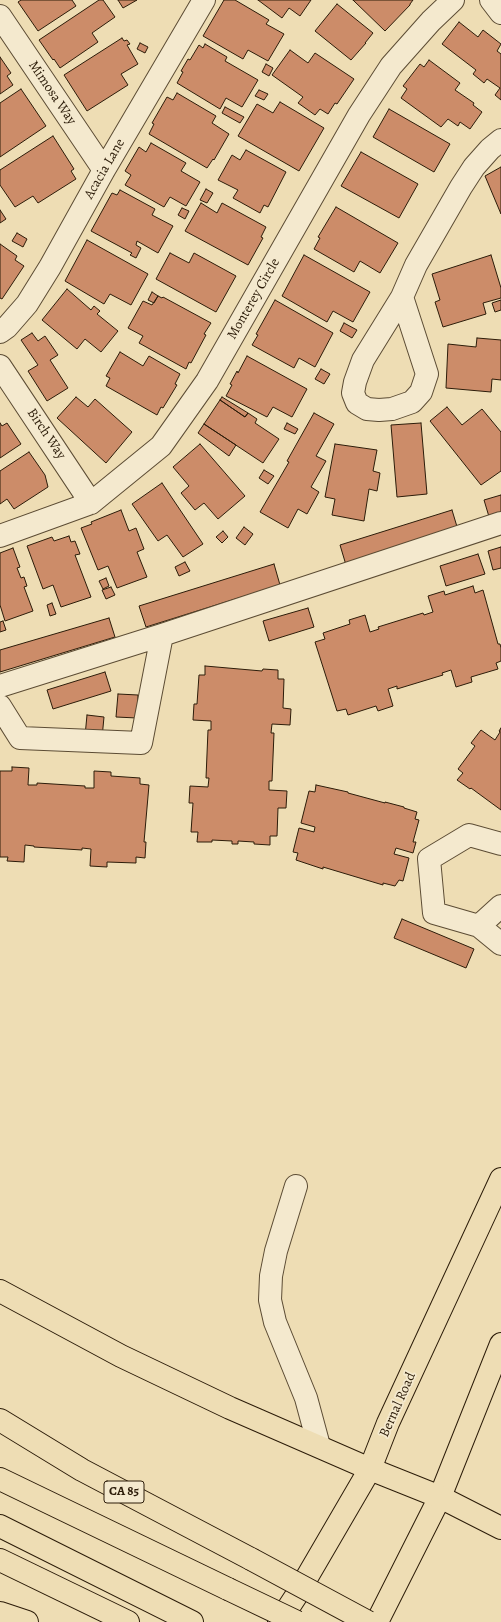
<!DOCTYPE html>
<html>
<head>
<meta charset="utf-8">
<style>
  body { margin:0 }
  canvas { display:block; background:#eeddb4 }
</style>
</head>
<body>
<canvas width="501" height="1622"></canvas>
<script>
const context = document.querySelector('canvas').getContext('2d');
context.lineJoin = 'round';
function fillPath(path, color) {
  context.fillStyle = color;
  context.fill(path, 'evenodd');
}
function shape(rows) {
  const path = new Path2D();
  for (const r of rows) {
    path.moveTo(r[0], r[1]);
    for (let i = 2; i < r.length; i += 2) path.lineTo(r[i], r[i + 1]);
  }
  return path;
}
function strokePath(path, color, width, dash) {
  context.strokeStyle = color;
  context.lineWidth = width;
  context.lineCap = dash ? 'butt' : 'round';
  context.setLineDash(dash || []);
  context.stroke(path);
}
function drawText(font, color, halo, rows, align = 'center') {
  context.font = font + ' Alegreya,serif';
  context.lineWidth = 3.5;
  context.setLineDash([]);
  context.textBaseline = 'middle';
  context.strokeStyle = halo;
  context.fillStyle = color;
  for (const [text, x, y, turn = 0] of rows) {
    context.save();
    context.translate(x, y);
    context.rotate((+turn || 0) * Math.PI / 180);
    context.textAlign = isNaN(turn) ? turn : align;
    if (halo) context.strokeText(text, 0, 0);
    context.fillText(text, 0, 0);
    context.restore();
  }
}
const building = shape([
  [21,0,72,0,76,6,38,31,18,2,21,0],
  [99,0,103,0,115,17,92,33,98,42,60,68,54,59,53,60,39,40,99,0],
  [118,0,137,0,123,8,118,0],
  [224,0,235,0,269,20,266,24,284,34,268,61,248,50,243,59,203,36,224,0],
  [258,0,311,0,300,16,289,8,282,18,258,0],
  [353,0,413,0,410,4,410,5,385,31,353,0],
  [337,4,373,33,365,43,366,43,351,60,315,31,337,4],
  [459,22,478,37,483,30,501,44,497,51,501,54,501,100,495,95,500,88,487,79,484,83,473,74,476,70,442,44,459,22],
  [122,38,124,41,127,40,130,44,127,45,138,64,121,74,128,85,87,111,64,75,122,38],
  [140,43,148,47,145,53,137,49,140,43],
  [205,44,227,57,225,61,258,80,242,107,226,98,220,109,177,83,183,72,181,71,188,59,190,60,199,45,203,48,205,44],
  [290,50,308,63,315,53,354,79,337,104,335,103,328,114,320,109,315,115,298,103,303,97,272,75,290,50],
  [0,57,11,73,7,76,13,85,0,94,0,57],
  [429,60,460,83,455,90,474,103,473,105,482,112,470,129,460,122,458,126,448,119,441,127,401,98,407,89,403,86,420,64,424,67,429,60],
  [266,64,273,68,269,76,262,72,266,64],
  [21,89,46,126,0,157,0,103,21,89],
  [259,90,268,94,264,100,255,96,259,90],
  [177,93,216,116,212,123,229,134,214,160,213,159,207,168,149,134,154,124,152,123,167,97,173,100,177,93],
  [280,102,324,128,299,171,238,136,257,104,273,113,280,102],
  [225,107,244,117,240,123,222,113,225,107],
  [389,109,450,144,434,172,373,137,389,109],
  [53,136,74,169,71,171,76,179,38,203,33,196,15,207,0,185,0,170,53,136],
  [151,143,186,163,181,171,200,182,186,206,170,197,164,207,125,185,131,175,125,171,139,147,146,152,151,143],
  [246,150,286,172,268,207,264,205,260,213,233,198,238,190,218,180,232,155,240,160,246,150],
  [361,152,418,184,399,218,341,186,361,152],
  [501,167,501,214,485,176,501,167],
  [206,189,213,193,207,203,200,200,206,189],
  [120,190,155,209,152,215,173,226,158,253,137,241,136,245,141,248,136,258,130,255,132,253,91,231,112,193,117,195,120,190],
  [201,203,217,213,222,203,266,227,261,237,263,238,248,265,185,231,201,203],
  [336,207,398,243,380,273,360,261,354,272,314,249,320,238,318,237,336,207],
  [182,208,189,211,185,219,178,215,182,208],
  [0,210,6,219,0,223,0,210],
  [17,233,27,239,23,247,12,241,17,233],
  [87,240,148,274,131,305,110,294,104,304,65,281,87,240],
  [0,244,17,256,15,260,24,266,2,299,0,298,0,244],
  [170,253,189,263,194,253,236,276,216,312,156,279,170,253],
  [304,255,370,292,353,322,333,311,327,322,282,296,304,255],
  [491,255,501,288,501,298,483,303,486,314,443,327,435,302,440,300,432,274,491,255],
  [67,289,91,310,94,306,100,311,97,314,118,331,101,352,85,339,77,349,42,320,67,289],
  [152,292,158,296,154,303,148,300,152,292],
  [158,296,162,298,163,297,211,323,204,334,206,335,191,363,189,362,186,369,139,343,143,336,128,328,143,301,152,305,158,296],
  [275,300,333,333,315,367,299,358,294,368,252,345,258,335,256,334,275,300],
  [501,300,501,310,495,312,492,303,501,300],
  [344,323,357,330,352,338,340,331,344,323],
  [32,333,38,341,45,336,58,355,50,360,68,388,47,401,28,371,38,365,21,340,32,333],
  [477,338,501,340,501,380,492,379,491,392,446,388,448,344,476,347,477,338],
  [120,352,143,366,149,356,180,374,175,384,177,385,163,408,161,407,157,415,106,386,110,378,106,376,120,352],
  [247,356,307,389,292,417,273,407,267,417,226,396,232,385,230,384,237,371,238,373,247,356],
  [321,369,330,374,324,384,315,379,321,369],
  [76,397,88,407,95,399,132,432,106,463,57,418,76,397],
  [222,397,248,413,245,417,220,400,222,397],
  [220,400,245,417,248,413,257,419,255,423,279,439,263,463,204,424,220,400],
  [447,407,462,425,482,409,501,432,501,471,481,485,430,421,447,407],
  [314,413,334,424,316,456,326,461,311,487,319,492,307,514,298,509,288,528,260,512,289,462,287,461,314,413],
  [0,423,2,426,7,423,21,444,0,458,0,423],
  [287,423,298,429,295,434,284,429,287,423],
  [421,423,427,494,397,497,391,425,421,423],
  [204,424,236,445,229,456,198,433,204,424],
  [200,444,245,496,218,519,204,503,195,510,181,493,189,486,173,467,200,444],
  [335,444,377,450,373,471,380,473,377,491,369,489,364,521,332,515,335,499,325,497,335,444],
  [29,452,45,475,48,487,14,509,7,499,0,504,0,471,29,452],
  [264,470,274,476,268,484,259,478,264,470],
  [162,483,203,544,183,557,167,535,158,541,132,504,162,483],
  [501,495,501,517,490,520,484,500,501,495],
  [121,510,129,531,136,528,144,549,137,552,147,577,117,588,108,566,98,570,81,528,92,524,91,522,121,510],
  [452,510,458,530,346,565,340,545,452,510],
  [244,527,253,534,245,545,236,538,244,527],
  [223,531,228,537,222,543,216,537,223,531],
  [69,536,71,542,75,541,80,554,75,555,91,597,61,607,53,585,43,589,27,546,52,537,54,541,69,536],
  [501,547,501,568,493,570,488,551,501,547],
  [13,548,20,567,17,568,21,578,24,577,27,586,24,587,33,611,5,621,0,605,0,553,13,548],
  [478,554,485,574,446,586,440,566,478,554],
  [185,562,190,571,179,576,175,567,185,562],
  [274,564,280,585,146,627,139,606,274,564],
  [106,578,109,586,103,589,99,581,106,578],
  [473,586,475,593,483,590,498,644,500,644,501,648,501,661,496,663,498,669,471,677,472,682,456,687,451,670,442,673,443,675,397,689,397,686,388,689,393,706,378,711,376,706,348,715,346,709,337,711,315,642,325,639,323,633,350,624,349,620,365,615,370,632,379,629,378,627,423,613,424,615,433,612,428,596,444,591,445,595,473,586],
  [111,587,115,595,106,599,102,590,111,587],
  [52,603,56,614,50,616,47,605,52,603],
  [308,608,314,627,269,641,263,621,308,608],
  [109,618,115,637,0,672,0,650,109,618],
  [3,621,6,630,0,632,0,622,3,621],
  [205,666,262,671,263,669,278,670,278,679,284,679,283,708,291,709,290,725,272,724,271,733,274,733,272,781,269,781,269,790,287,791,286,808,278,808,277,836,270,836,270,845,254,844,254,842,238,841,238,844,232,844,232,841,212,840,212,842,197,842,198,832,191,832,193,803,189,803,190,786,208,787,209,778,206,778,208,730,211,730,211,721,193,720,194,704,197,704,199,675,205,675,205,666],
  [105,672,111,691,53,709,47,690,105,672],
  [118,694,138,695,137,718,116,717,118,694],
  [87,715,104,717,102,738,85,736,87,715],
  [501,728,501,810,471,788,470,789,457,780,463,773,458,769,475,746,471,743,481,730,495,740,500,732,499,731,501,728],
  [12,767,29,768,28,785,37,785,37,783,85,786,85,788,94,788,94,771,111,772,111,776,140,778,140,784,149,785,144,842,146,842,145,858,136,857,136,863,107,862,107,867,90,866,91,849,82,848,82,850,34,847,34,846,25,845,24,862,7,861,8,857,0,857,0,771,12,771,12,767],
  [316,785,348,792,348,793,385,803,385,802,404,807,404,808,417,812,415,819,419,820,413,842,416,842,413,853,396,848,394,854,409,858,403,881,399,880,395,886,383,883,383,885,323,867,323,869,296,860,298,853,293,852,299,828,314,832,315,827,301,823,309,791,315,792,316,785],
  [402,919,474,949,466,968,394,938,402,919]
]);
const minor = shape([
  [491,0,501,13],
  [0,16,104,170],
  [402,297,427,374,421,392,412,402,392,409,379,410,367,409,357,403,353,393,355,382,363,360,402,297,416,265,461,187,474,167,490,149,501,140],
  [0,332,7,327,27,304,50,267,104,170,204,0],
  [0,366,91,503],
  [0,536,91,503,161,446,207,381,359,115,391,66,431,21,453,0],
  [0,686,162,635,501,523],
  [0,706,20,738,141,743,162,635],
  [501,844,469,835,429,859,434,913,479,926,501,906],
  [479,926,501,944],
  [296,1186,276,1251,271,1276,270,1300,275,1322,306,1398,319,1446]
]);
const major = shape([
  [279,1622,296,1596,370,1469,388,1423,501,1179],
  [377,1622,440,1497,501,1344]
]);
const highway = shape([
  [0,1291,121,1356,230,1408,370,1469,440,1497,501,1528],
  [0,1420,82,1470,251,1559],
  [0,1479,228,1589],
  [0,1526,192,1622],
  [0,1560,128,1622],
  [0,1613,27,1622]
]);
const highwayBridge = shape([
  [251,1559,368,1622],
  [228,1589,297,1622]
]);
const shields = [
  [124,1492,40]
];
const shieldNames = [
  ["CA 85",124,1492]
];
const streetNames = [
  ["Mimosa Way",52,93,56],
  ["Acacia Lane",105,169,-60],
  ["Monterey Circle",254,299,-60],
  ["Birch Way",46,434,56],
  ["Bernal Road",398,1405,-66]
];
fillPath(building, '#cc8c69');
strokePath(building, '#2c1c09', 1);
strokePath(minor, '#5c4c34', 24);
strokePath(major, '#2c1c09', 24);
strokePath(highway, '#2c1c09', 24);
strokePath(minor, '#f4e9ce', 22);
strokePath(major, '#eeddb4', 22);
strokePath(highway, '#eeddb4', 22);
strokePath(highwayBridge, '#2c1c09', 24, []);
strokePath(highwayBridge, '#eeddb4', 22);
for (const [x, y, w] of shields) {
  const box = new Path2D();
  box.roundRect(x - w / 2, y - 11, w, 22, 3);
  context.fillStyle = '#f4e9ce';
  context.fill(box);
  strokePath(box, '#2c1c09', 1);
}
drawText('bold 13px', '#2c1c09', null, shieldNames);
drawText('14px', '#2c1c09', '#f4e9ce', streetNames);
</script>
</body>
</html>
